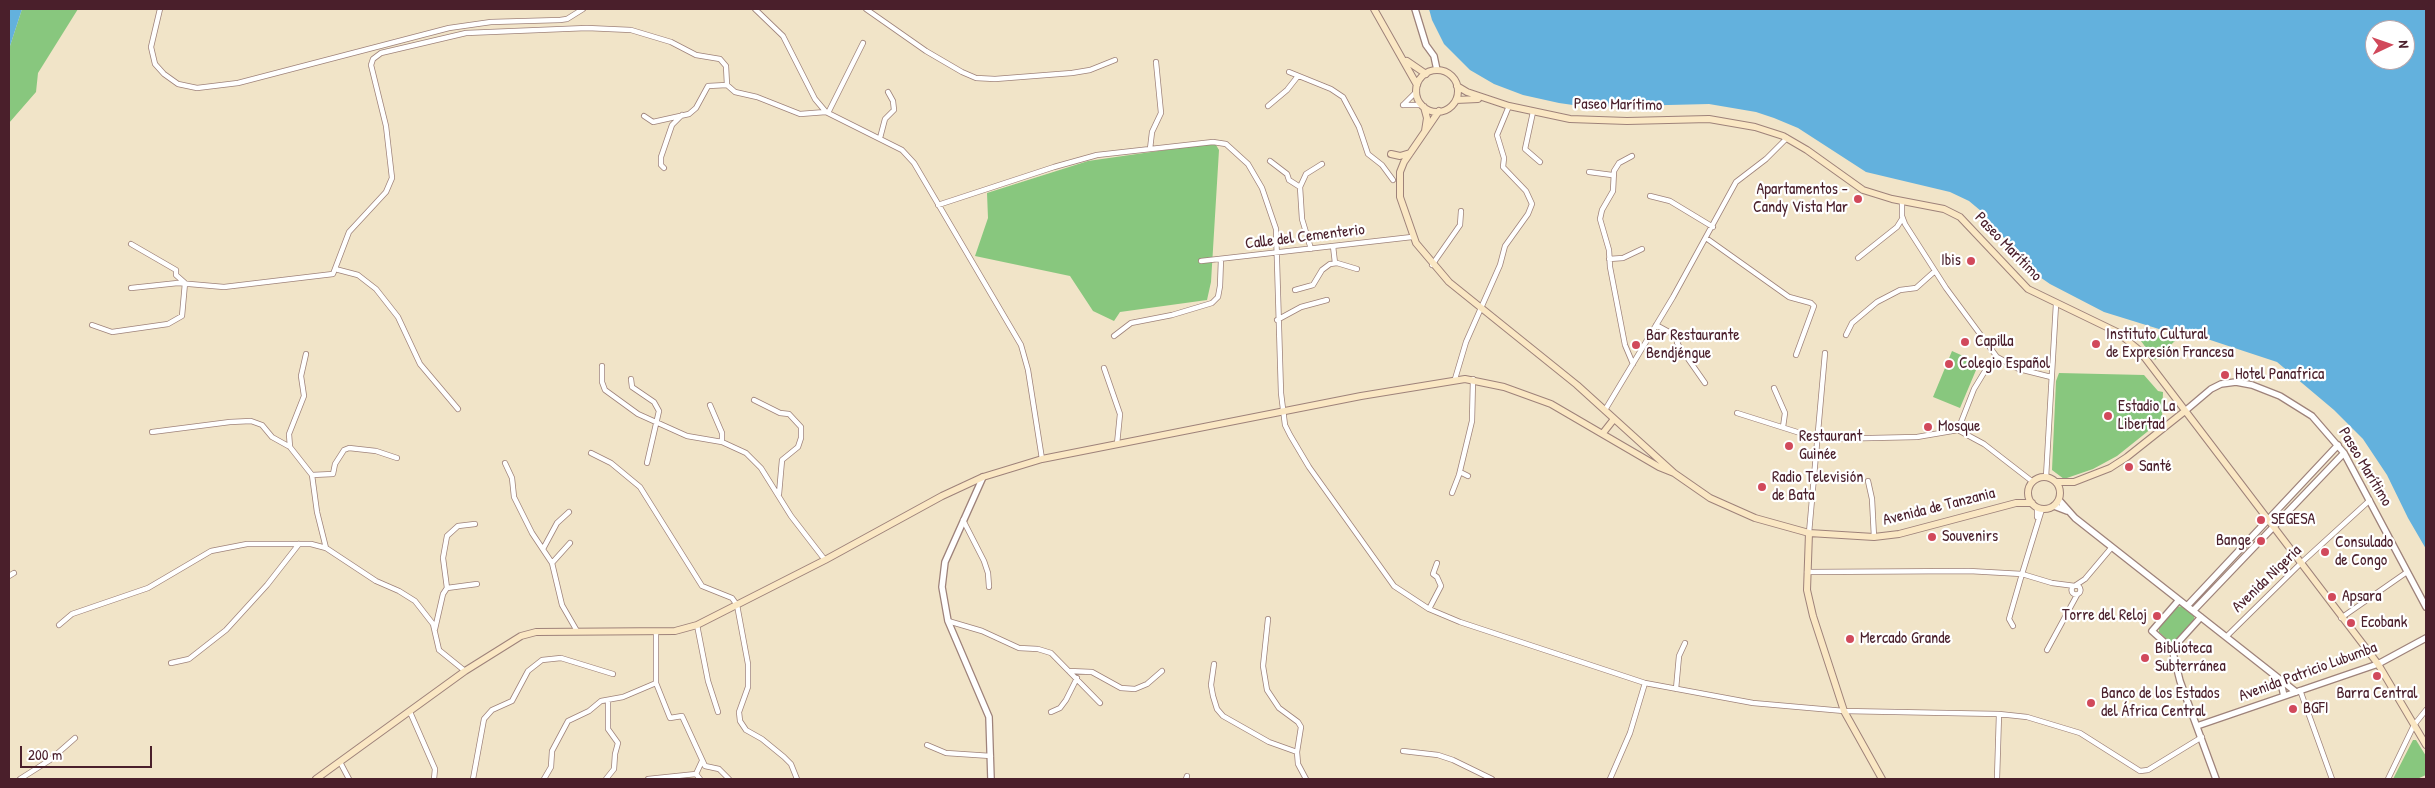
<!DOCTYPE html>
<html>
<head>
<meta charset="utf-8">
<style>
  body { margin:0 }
  #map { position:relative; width:2435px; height:788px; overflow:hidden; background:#f1e4c8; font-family:"Patrick Hand",sans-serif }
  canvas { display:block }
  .frame { position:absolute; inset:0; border:10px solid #4a1f2b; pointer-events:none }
  .north { position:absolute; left:2365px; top:20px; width:50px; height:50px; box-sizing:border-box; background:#fff; border:1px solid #b7a5aa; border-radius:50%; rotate:87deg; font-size:14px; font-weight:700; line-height:20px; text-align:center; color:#4a1f2b }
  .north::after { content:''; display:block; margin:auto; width:18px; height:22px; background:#d1495b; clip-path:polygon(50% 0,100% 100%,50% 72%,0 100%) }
  .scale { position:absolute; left:20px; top:746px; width:132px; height:22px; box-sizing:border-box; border:2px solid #4a1f2b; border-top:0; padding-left:6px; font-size:15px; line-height:18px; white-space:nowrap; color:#4a1f2b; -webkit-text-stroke:4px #fff; paint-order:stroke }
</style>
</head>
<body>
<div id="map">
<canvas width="2435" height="788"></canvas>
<div class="frame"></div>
<div class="north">N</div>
<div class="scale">200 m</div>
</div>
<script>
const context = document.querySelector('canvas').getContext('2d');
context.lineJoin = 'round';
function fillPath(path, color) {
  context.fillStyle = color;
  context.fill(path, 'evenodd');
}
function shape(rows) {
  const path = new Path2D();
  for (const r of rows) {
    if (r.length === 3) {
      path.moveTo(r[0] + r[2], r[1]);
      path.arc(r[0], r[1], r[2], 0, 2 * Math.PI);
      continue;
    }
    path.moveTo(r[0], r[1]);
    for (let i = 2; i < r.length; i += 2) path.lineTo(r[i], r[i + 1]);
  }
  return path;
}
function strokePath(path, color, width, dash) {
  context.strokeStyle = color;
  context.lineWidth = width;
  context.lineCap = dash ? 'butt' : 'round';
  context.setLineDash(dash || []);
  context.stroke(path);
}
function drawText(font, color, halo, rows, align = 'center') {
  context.font = font + ' "Patrick Hand",sans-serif';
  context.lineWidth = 4.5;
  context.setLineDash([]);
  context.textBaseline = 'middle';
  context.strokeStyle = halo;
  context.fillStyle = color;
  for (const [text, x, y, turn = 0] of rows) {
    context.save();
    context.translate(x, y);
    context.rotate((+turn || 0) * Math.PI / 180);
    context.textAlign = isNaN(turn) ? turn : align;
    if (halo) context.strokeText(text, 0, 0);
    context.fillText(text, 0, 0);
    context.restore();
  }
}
const green = shape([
  [22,9,78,9,38,73,36,92,9,123,9,49],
  [1200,145,1216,145,1219,150,1211,282,1207,300,1120,312,1114,321,1093,311,1070,276,975,256,988,218,987,193,1088,161],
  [2129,327,2176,340,2155,360,2141,341,2127,329],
  [1952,351,1979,363,1960,408,1933,397],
  [2059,373,2144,375,2158,391,2163,392,2162,420,2117,456,2093,469,2064,479,2052,470,2056,381],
  [2183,606,2194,615,2194,621,2176,642,2170,642,2159,632,2159,626,2176,607],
  [2413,740,2416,740,2426,756,2426,775,2417,779,2393,779]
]);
const water = shape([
  [9,9,22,9,9,49],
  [1429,9,2426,9,2426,549,2408,518,2387,475,2363,439,2334,410,2277,362,2186,332,2175,334,2104,312,2050,284,2034,273,1981,211,1969,201,1950,192,1866,172,1798,128,1774,118,1756,112,1709,104,1587,107,1559,103,1523,95,1494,84,1470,70,1444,44,1432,20],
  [2375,30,2405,30,2405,60,2375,60]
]);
const minor = shape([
  [160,9,151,47,155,64,164,74,178,84,197,88,238,83,449,28,491,22,560,20,567,19,583,9],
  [755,9,783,36,815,99,826,112,902,150,914,163,1021,345,1028,370,1042,459],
  [866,9,926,51,962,72,976,78,995,79,1072,73,1090,70,1115,60],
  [1289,72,1331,89,1343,97,1359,127,1368,154,1382,165,1393,180],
  [1403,105,1417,91],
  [1403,105,1422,105],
  [1268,106,1287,90,1298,76],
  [1533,112,1525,149,1540,162],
  [828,113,863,43],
  [644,116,653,122,689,114,696,108,708,86,727,85],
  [880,138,885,119,894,110,893,101,888,92],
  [1150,149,1152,132,1161,113,1156,62],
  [1632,156,1619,163,1614,171,1613,191,1602,210,1600,219,1609,250,1610,267,1625,345,1633,364],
  [1270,161,1287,174,1289,180,1300,187],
  [664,168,661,165,661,157,672,125,682,115],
  [1589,172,1612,175],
  [1650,196,1670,201,1713,227],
  [1902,201,1902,216,1905,224,1946,288,1997,357,2019,369,2051,377],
  [938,205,1054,167,1097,155,1213,142,1226,144,1248,164,1262,188,1276,229,1281,393,1285,425,1290,435,1309,467,1394,586,1429,609,1460,622,1645,683,1753,703,1844,711,1999,714,2027,717,2080,733,2140,771,2148,770,2202,737],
  [1706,238,1789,297,1811,303,1814,306,1796,355],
  [1333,246,1335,263],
  [1311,249,1302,219,1300,187,1306,174,1322,164],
  [1858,258,1897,227,1902,219],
  [1609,259,1623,258,1642,249],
  [1201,261,1412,237],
  [1432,265,1460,225,1461,211],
  [335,269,358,275,376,289,398,317,420,364,458,409],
  [131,288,178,283,224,287,333,274,349,232,386,192,392,178,386,126,371,65,373,59,381,53,466,33,587,28,631,30,671,42,696,55,720,59,726,66,727,85,735,92,757,97,800,114,826,112],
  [1295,290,1313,285,1322,270,1330,264,1337,263,1357,269],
  [1277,320,1301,307,1327,300],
  [92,325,112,332,168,324,182,316,185,283,176,275,176,270,131,244],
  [1656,325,1680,338,1677,343,1705,383],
  [1846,335,1852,323,1877,302,1900,290,1916,288,1935,271],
  [1114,336,1131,323,1172,315,1212,303,1218,297,1220,286,1221,259],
  [602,366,602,382,605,390,638,414,687,436,722,442,746,453,761,468,791,516,825,560],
  [1104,368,1120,414,1117,444],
  [631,379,632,387,654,402,659,411,647,463],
  [1455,379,1466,342,1500,265,1505,246,1528,214,1532,204,1526,191,1503,167,1504,158,1497,135,1509,106],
  [1774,388,1785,413,1783,427],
  [754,400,780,413,789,414,801,427,801,438,798,447,782,460,779,494],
  [710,405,722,433,722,442],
  [1605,410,1673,297,1736,182,1766,159,1787,138],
  [1737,413,1816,438,1827,439,1917,437,1958,430,1984,444,2033,482],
  [1958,430,1974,389,1988,366,1997,357],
  [152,432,230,422,251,421,262,425,272,437,290,447,312,475,317,512,326,548],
  [290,447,289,434,304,396,301,376,306,354],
  [591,453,611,463,640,487,702,586,732,598,737,605,748,664,748,687,739,712,740,721,746,730,762,739,784,757,791,764,797,779],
  [505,463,512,478,514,497,532,533,552,563,562,605,577,631],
  [1460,472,1468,476],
  [312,475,333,474,335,464,344,450,349,448,376,451,397,458],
  [2046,477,2056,304],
  [1868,481,1872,499,1874,537],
  [1452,493,1459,475,1472,421,1473,379],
  [2037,507,2037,517],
  [963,520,984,561,988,573,989,587],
  [1809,533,1825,353],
  [543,549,557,523,569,512],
  [552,563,570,543],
  [1807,572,1969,571,2022,574,2042,509],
  [9,576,14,573],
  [2076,585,2085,579,2112,547],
  [2076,590,4.5],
  [447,588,443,558,447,536,458,526,475,524],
  [1429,609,1441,586,1437,577,1433,574,1437,563],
  [2341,618,2407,572],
  [1268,619,1263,666,1267,690,1279,708,1298,722,1301,727,1297,752,1298,764,1306,779],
  [948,621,982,631,1019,648,1038,649,1051,653,1100,703],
  [59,625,72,614,148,588,211,551,247,544,311,544,326,548,376,581,399,591,415,601,433,624,439,650,465,671],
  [697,625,708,681,718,712],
  [2013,626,2009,619,2022,574,2052,583,2075,586],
  [435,629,443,594,447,588,477,584],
  [656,632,656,683,670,718,682,716,705,766,719,769,729,779],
  [2227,636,2301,563,2370,500],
  [2047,650,2077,595],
  [171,663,189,659,226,630,267,585,299,544],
  [1214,664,1211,685,1213,696,1217,709,1223,716,1269,742,1297,752],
  [1069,671,1092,672,1121,688,1135,689,1147,684,1162,671],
  [1676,689,1679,656,1685,643],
  [2300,690,2332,779],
  [410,712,435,769,434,779],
  [1051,712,1060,708,1066,700,1077,678],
  [927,745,946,753,991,756],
  [1403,751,1438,755,1453,760,1492,779],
  [340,762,349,779],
  [696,774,702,761],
  [20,779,50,760,75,738],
  [473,779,484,719,492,710,512,701,528,671,542,660,561,658,613,674],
  [544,779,551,767,552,751,568,721,589,711,601,701,623,697,656,683],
  [606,779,614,769,615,754,618,743,608,729,608,700],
  [648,779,696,774,700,779],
  [1186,779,1187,776],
  [1610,779,1630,733,1645,683],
  [1997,779,1999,714],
  [2388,779,2414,725,2426,710]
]);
const tertiary = shape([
  [1415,9,1426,45,1434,56,1437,70],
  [2185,411,2211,389,2221,384,2236,382,2252,385,2280,396,2312,416,2344,453,2426,607],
  [983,477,945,562,942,587,948,621,989,717,991,779],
  [2059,500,2075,518,2296,692],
  [2054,506,2067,511],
  [2179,600,2152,631,2172,649,2180,681,2216,779],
  [2187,606,2338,445],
  [2193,611,2344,453],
  [2172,649,2201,617],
  [2280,679,2284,696],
  [2197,726,2378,664,2426,638]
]);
const secondary = shape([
  [1374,9,1417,85],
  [1407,61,1426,74],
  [1437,91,21],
  [1457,86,1467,92,1509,106,1570,119,1627,121,1709,119,1755,127,1783,136,1807,150,1863,190,1892,199,1944,209,1960,217,2028,289,2117,332,2139,350,2378,664,2426,745],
  [1456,100,1478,99],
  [1424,107,1427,118,1425,131],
  [1439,111,1404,162,1400,172,1400,197,1416,243,1449,282,1577,385,1674,473,1710,498,1755,518,1809,533,1874,537,1899,534,2016,503,2032,503],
  [1391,154,1400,156,1410,153],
  [1603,433,1614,419],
  [2044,493,16],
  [2057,482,2074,482,2110,468,2127,457,2185,411],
  [1809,533,1807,590,1813,616,1844,711,1882,779],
  [316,779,465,671,521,636,536,632,675,631,697,625,825,560,942,496,983,477,1042,459,1361,396,1465,379,1504,387,1551,404,1659,467,1674,473]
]);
const markers = [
  [1858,199,5,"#d1495b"],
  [1971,261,5,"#d1495b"],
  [1965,342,5,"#d1495b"],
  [2096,344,5,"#d1495b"],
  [1636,345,5,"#d1495b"],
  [1949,364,5,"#d1495b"],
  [2225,375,5,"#d1495b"],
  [2108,416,5,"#d1495b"],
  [1928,427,5,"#d1495b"],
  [1789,446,5,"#d1495b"],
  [2129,467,5,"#d1495b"],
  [1762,487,5,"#d1495b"],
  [2261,520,5,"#d1495b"],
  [1932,537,5,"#d1495b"],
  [2261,541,5,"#d1495b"],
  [2325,552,5,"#d1495b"],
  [2332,597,5,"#d1495b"],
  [2157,616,5,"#d1495b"],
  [2351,623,5,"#d1495b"],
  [1850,639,5,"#d1495b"],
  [2145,658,5,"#d1495b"],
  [2377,676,5,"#d1495b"],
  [2091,703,5,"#d1495b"],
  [2293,709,5,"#d1495b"]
];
const streetNames = [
  ["Paseo Marítimo",1618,105,1],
  ["Calle del Cementerio",1305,237,-7],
  ["Paseo Marítimo",2008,247,46],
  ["Paseo Marítimo",2365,467,59],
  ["Avenida de Tanzania",1939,507,-14],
  ["Avenida Nigeria",2267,579,-44],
  ["Avenida Patricio Lubumba",2308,672,-20]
];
const poiNames = [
  ["Apartamentos -",1848,190,"right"],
  ["Candy Vista Mar",1848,208,"right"],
  ["Ibis",1961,261,"right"],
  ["Instituto Cultural",2106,335],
  ["de Expresión Francesa",2106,353],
  ["Bar Restaurante",1646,336],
  ["Bendjéngue",1646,354],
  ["Capilla",1975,342],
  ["Colegio Español",1959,364],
  ["Hotel Panafrica",2235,375],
  ["Estadio La",2118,407],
  ["Libertad",2118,425],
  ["Mosque",1938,427],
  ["Restaurant",1799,437],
  ["Guinée",1799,455],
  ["Santé",2139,467],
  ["Radio Televisión",1772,478],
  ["de Bata",1772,496],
  ["SEGESA",2271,520],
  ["Souvenirs",1942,537],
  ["Bange",2251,541,"right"],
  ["Consulado",2335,543],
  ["de Congo",2335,561],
  ["Apsara",2342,597],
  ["Torre del Reloj",2147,616,"right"],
  ["Ecobank",2361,623],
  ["Mercado Grande",1860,639],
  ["Biblioteca",2155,649],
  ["Subterránea",2155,667],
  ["Banco de los Estados",2101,694],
  ["del África Central",2101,712],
  ["Barra Central",2377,694,"center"],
  ["BGFI",2303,709]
];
fillPath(green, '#88c77e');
fillPath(water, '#63b1dd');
strokePath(minor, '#9e827a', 6);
strokePath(tertiary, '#9e827a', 8);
strokePath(secondary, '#9e827a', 8);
strokePath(minor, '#fff', 4.5);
strokePath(tertiary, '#fff', 5.5);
strokePath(secondary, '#fae7c3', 6);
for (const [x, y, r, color] of markers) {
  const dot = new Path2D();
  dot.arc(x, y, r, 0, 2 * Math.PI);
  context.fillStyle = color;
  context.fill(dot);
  strokePath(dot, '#fff', 2);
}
drawText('16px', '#4a1f2b', '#fff', streetNames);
drawText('16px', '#4a1f2b', '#fff', poiNames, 'left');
</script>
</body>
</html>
